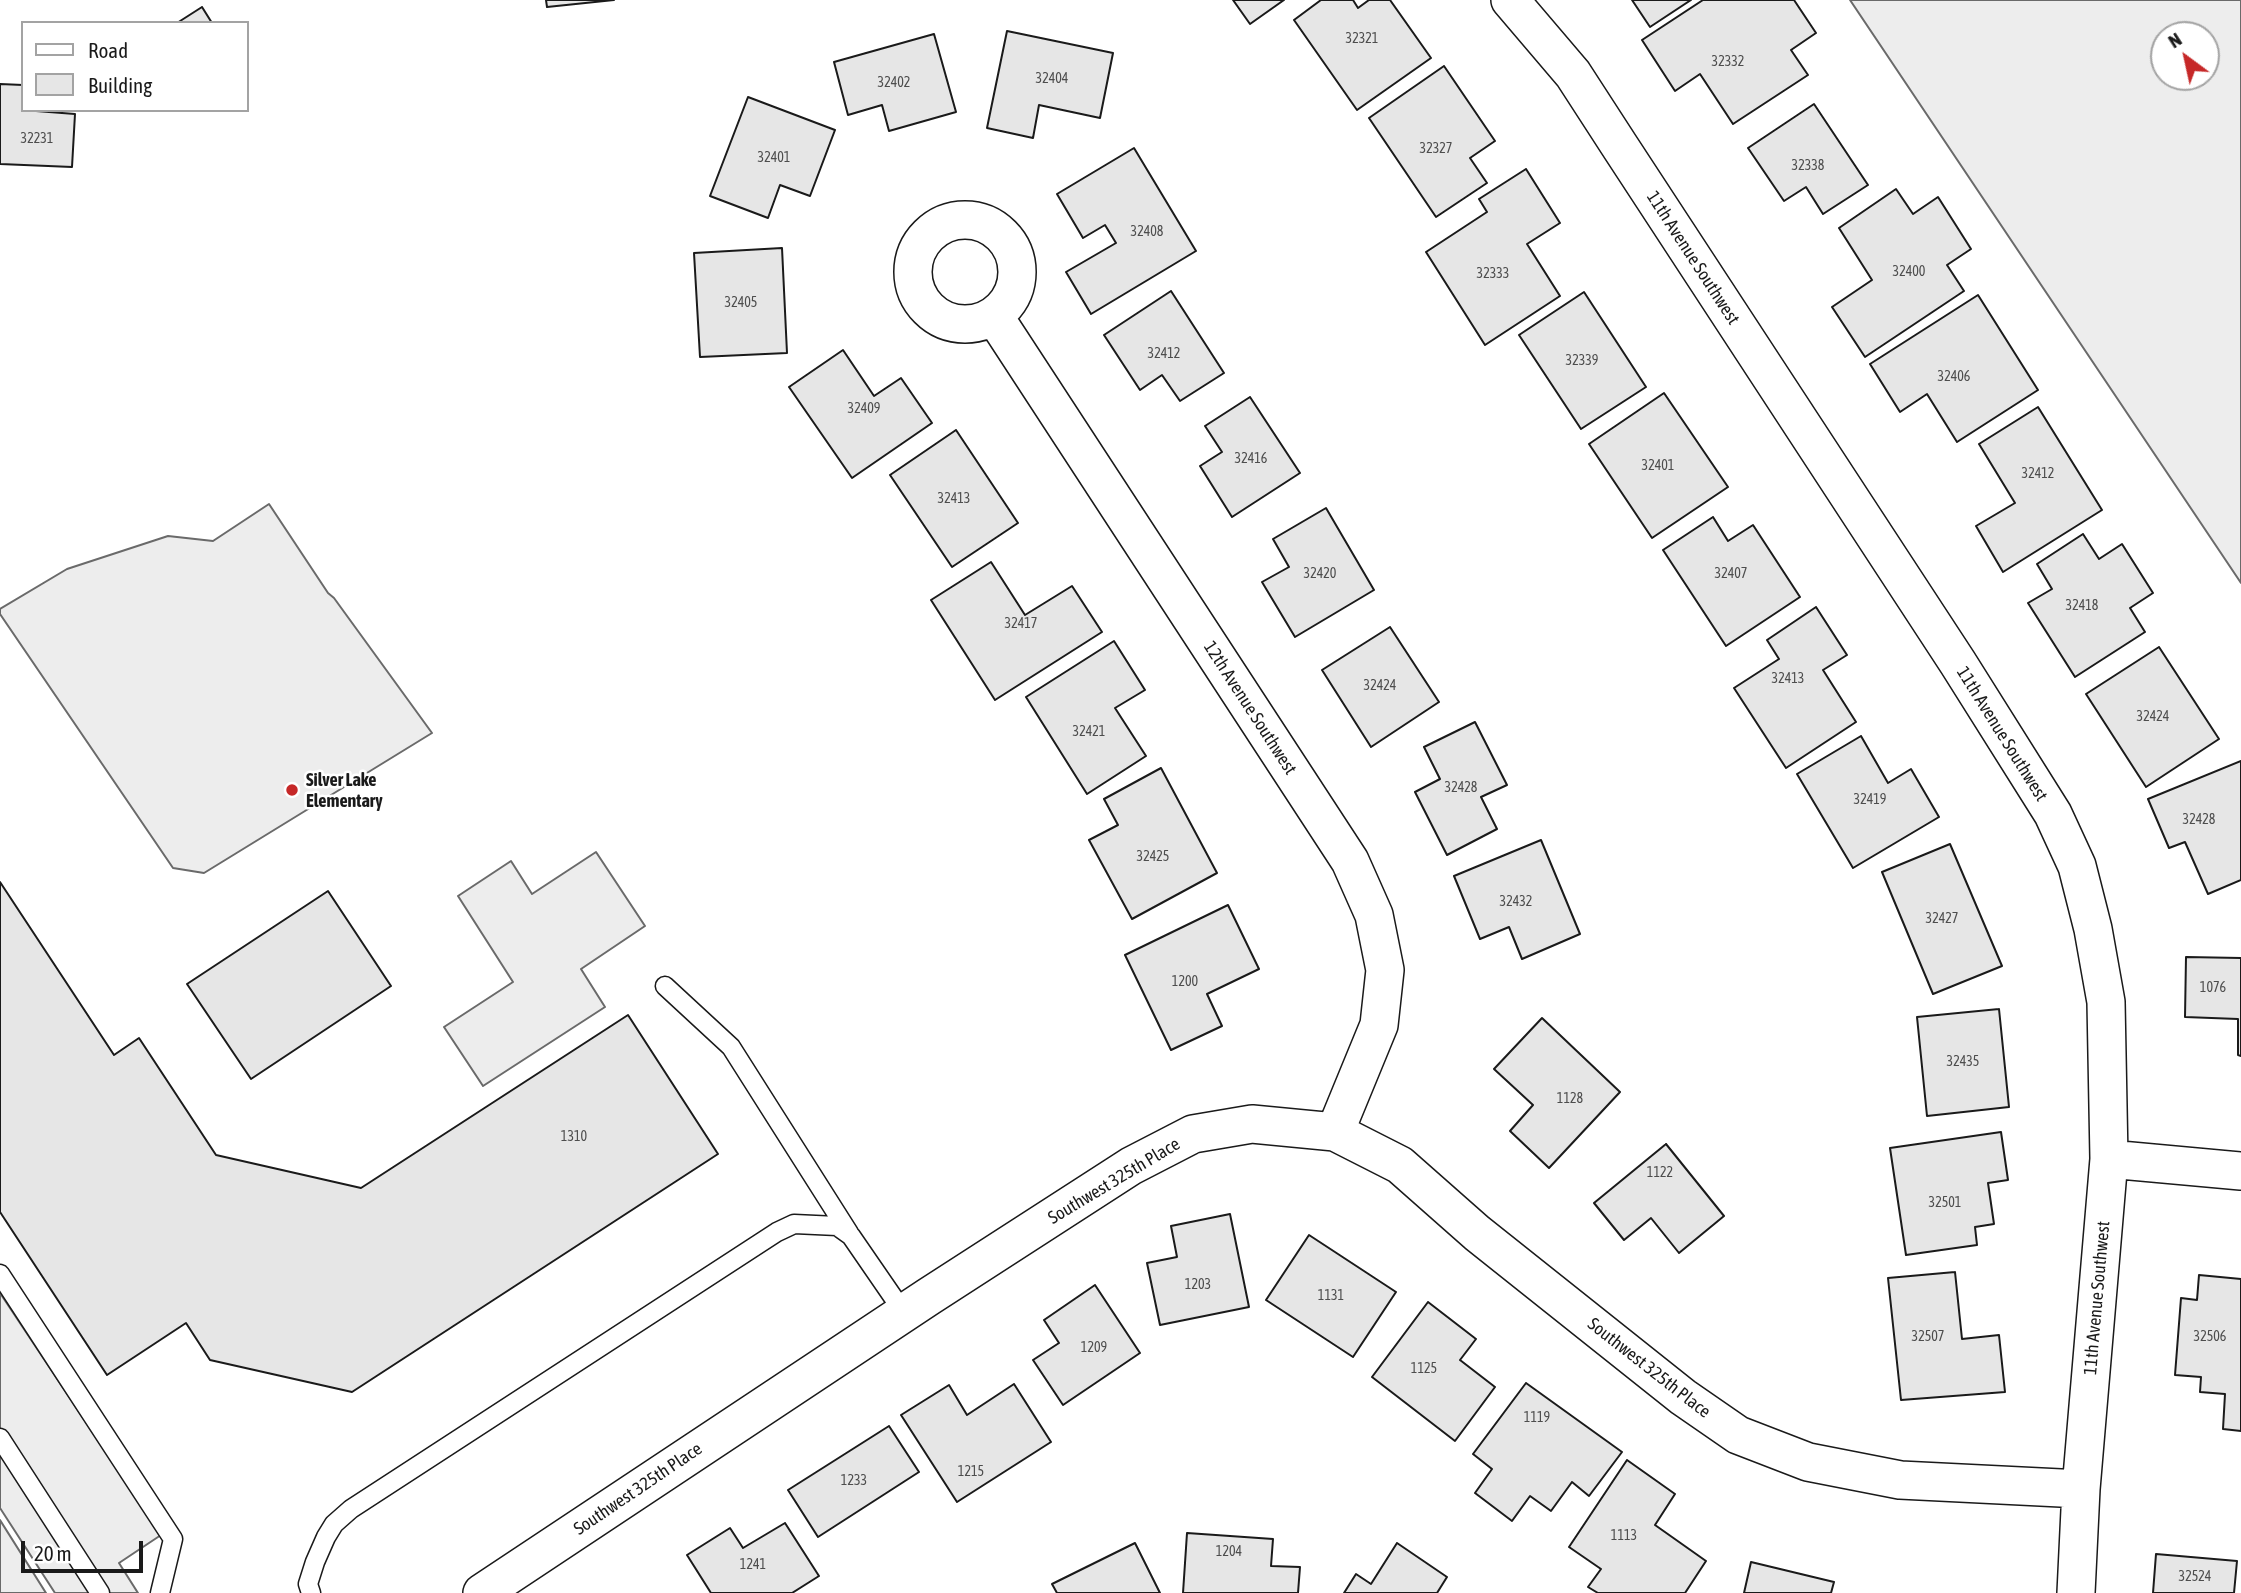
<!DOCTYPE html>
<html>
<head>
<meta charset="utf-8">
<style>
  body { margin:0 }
  #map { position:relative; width:2241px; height:1593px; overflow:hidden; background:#fff; font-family:"Asap Condensed",sans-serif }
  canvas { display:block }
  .legend { position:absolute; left:21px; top:21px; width:228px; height:91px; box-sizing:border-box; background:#fff; border:2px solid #a3a3a3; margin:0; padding:9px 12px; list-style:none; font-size:21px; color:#1a1a1a }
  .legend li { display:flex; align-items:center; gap:14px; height:35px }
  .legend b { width:35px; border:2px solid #a3a3a3 }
  .north { position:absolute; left:2150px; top:21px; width:70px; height:70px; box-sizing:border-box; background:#fff; border:2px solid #a3a3a3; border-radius:50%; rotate:327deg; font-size:19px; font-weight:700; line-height:28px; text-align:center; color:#1a1a1a }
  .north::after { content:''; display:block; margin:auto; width:24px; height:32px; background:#c62828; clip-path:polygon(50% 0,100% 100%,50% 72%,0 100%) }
  .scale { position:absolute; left:21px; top:1541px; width:122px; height:32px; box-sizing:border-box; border:4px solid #1a1a1a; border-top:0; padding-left:9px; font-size:21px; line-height:24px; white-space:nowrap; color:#1a1a1a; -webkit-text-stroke:5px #fff; paint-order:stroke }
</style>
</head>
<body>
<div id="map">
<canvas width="2241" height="1593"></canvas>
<ul class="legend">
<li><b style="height:9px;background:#fff"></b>Road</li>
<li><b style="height:19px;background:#e6e6e6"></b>Building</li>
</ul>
<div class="north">N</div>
<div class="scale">20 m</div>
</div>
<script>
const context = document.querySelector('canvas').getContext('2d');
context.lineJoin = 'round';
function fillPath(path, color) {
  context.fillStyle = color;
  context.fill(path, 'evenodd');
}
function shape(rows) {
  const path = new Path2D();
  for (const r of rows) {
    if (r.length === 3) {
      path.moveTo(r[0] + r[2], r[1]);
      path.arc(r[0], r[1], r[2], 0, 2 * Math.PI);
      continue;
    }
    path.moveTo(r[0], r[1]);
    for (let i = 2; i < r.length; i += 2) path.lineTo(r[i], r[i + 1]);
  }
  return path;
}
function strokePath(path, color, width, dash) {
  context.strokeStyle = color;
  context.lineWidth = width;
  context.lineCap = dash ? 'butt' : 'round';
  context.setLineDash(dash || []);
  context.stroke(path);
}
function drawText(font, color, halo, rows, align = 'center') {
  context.font = font + ' "Asap Condensed",sans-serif';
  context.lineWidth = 5;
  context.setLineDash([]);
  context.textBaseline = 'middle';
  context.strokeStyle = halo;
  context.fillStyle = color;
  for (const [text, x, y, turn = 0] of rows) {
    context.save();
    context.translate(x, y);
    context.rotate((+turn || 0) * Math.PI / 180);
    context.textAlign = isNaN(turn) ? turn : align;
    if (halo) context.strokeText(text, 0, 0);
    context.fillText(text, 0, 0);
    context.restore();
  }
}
const built = shape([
  [1850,0,2241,0,2241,583,1850,0],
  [2164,35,2206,35,2206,77,2164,77,2164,35],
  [269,504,328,593,334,598,432,733,204,873,173,868,0,614,0,609,67,569,168,536,213,541,269,504],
  [596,852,645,926,581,969,605,1007,483,1086,444,1027,513,982,458,896,511,861,532,894,596,852],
  [0,1293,161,1535,119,1563,138,1593,55,1593,0,1508,0,1293],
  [0,1520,46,1593,0,1593,0,1520]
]);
const building = shape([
  [546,0,614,0,547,7,546,0],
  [1233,0,1284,0,1250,24,1233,0],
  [1321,0,1353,0,1358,8,1369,0,1390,0,1431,58,1357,110,1294,20,1321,0],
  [1632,0,1691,0,1650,27,1632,0],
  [1703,0,1794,0,1816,33,1791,50,1808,75,1733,124,1700,74,1675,91,1642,40,1703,0],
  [202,7,212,23,177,23,202,7],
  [1007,31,1113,53,1100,118,1039,105,1033,138,987,128,1007,31],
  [934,34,956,112,889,131,882,105,848,115,834,62,934,34],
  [1444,66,1495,141,1470,158,1487,183,1436,217,1369,118,1444,66],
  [0,84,23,85,23,110,75,114,72,167,0,164,0,84],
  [748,97,835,130,810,196,780,185,768,218,710,196,748,97],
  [1814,104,1868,185,1823,214,1806,187,1784,201,1748,148,1814,104],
  [1134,148,1196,251,1091,314,1066,272,1116,243,1105,225,1083,238,1057,194,1134,148],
  [1526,169,1560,223,1527,244,1560,296,1485,345,1426,252,1487,212,1479,199,1526,169],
  [1896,189,1913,214,1938,197,1971,249,1947,265,1964,291,1865,357,1832,307,1872,280,1839,228,1896,189],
  [782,248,787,353,700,357,694,253,782,248],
  [1171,291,1224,373,1180,401,1162,375,1140,390,1104,335,1171,291],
  [1584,292,1646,387,1581,429,1519,335,1584,292],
  [1978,295,2038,390,1957,442,1927,394,1900,412,1870,364,1978,295],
  [843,350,874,396,901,378,932,423,852,478,789,387,843,350],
  [1664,393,1728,487,1652,538,1589,444,1664,393],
  [1250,397,1300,473,1232,517,1200,466,1222,452,1205,426,1250,397],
  [2038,407,2102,510,2003,572,1976,526,2015,503,1979,444,2038,407],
  [956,430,1018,523,952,567,890,475,956,430],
  [1326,508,1374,590,1295,637,1262,582,1289,567,1273,539,1326,508],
  [1713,517,1728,541,1753,525,1800,597,1726,646,1663,550,1713,517],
  [2083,534,2099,559,2122,544,2153,593,2130,608,2145,632,2075,677,2028,603,2052,589,2037,564,2083,534],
  [991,562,1025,615,1072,586,1102,632,995,700,931,600,991,562],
  [1816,607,1847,655,1823,670,1856,722,1786,768,1734,688,1779,659,1767,640,1816,607],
  [1390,627,1439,702,1371,747,1322,670,1390,627],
  [1114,641,1145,690,1115,708,1146,756,1087,794,1026,697,1114,641],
  [2159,647,2219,739,2146,787,2086,694,2159,647],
  [1475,722,1507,785,1481,797,1497,829,1447,855,1415,792,1440,779,1424,747,1475,722],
  [1861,736,1888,783,1911,769,1939,817,1853,868,1797,774,1861,736],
  [2241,761,2241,880,2208,894,2185,842,2169,848,2148,799,2241,761],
  [1161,768,1217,873,1132,919,1089,840,1118,825,1104,799,1161,768],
  [1541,840,1580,934,1522,959,1509,927,1480,939,1454,876,1541,840],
  [1950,844,2002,966,1933,994,1882,872,1950,844],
  [0,882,114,1055,139,1038,216,1155,361,1188,628,1015,718,1154,352,1392,210,1360,186,1323,107,1375,0,1212,0,882],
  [328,891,391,986,251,1079,187,984,328,891],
  [1228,905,1259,969,1207,994,1222,1026,1171,1050,1125,955,1228,905],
  [2186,957,2241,958,2241,1056,2238,1055,2238,1019,2185,1017,2186,957],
  [1999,1009,2009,1107,1927,1116,1917,1017,1999,1009],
  [1542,1018,1620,1092,1549,1168,1510,1131,1533,1105,1494,1069,1542,1018],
  [2001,1132,2008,1180,1988,1183,1994,1224,1975,1227,1977,1245,1906,1255,1890,1148,2001,1132],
  [1666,1144,1724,1216,1679,1253,1651,1218,1624,1240,1594,1203,1666,1144],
  [1230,1214,1249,1307,1160,1325,1147,1263,1177,1257,1171,1226,1230,1214],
  [1309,1235,1396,1292,1353,1357,1266,1300,1309,1235],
  [1955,1272,1962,1339,1999,1335,2005,1392,1901,1400,1888,1278,1955,1272],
  [2199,1275,2241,1279,2241,1431,2223,1429,2225,1394,2200,1392,2201,1377,2175,1375,2181,1298,2197,1300,2199,1275],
  [1095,1285,1140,1353,1063,1405,1033,1360,1059,1343,1044,1320,1095,1285],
  [1428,1302,1476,1339,1460,1360,1495,1387,1455,1441,1372,1377,1428,1302],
  [1526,1383,1622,1452,1589,1496,1572,1482,1551,1511,1530,1496,1512,1521,1475,1493,1492,1469,1473,1454,1526,1383],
  [1014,1384,1051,1442,957,1502,901,1415,949,1385,967,1415,1014,1384],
  [889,1426,919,1472,818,1537,788,1490,889,1426],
  [1627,1460,1675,1494,1655,1525,1706,1561,1685,1593,1598,1593,1588,1587,1601,1569,1569,1547,1627,1460],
  [785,1523,819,1576,792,1593,711,1593,687,1555,730,1528,743,1548,785,1523],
  [1187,1533,1273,1539,1271,1566,1300,1567,1298,1593,1183,1593,1187,1533],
  [1135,1543,1160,1593,1057,1593,1052,1584,1135,1543],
  [1397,1543,1447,1577,1437,1593,1344,1593,1356,1574,1371,1584,1397,1543],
  [2156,1554,2237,1561,2234,1593,2153,1593,2156,1554],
  [1751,1562,1834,1582,1831,1593,1744,1593,1751,1562]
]);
const lane = shape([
  [665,986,731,1047,849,1233],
  [0,1274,173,1539,160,1593],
  [0,1438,100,1593],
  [311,1593,308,1584,315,1562,326,1537,334,1524,351,1509,777,1232,794,1224,837,1226,851,1236,904,1313]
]);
const street = shape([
  [1510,0,1573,74,1619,145,1958,663,2053,814,2077,866,2093,929,2106,1002,2109,1159,2081,1489,2076,1593],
  [965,272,52],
  [994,316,1350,861,1374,915,1385,970,1379,1025,1335,1132],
  [2109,1159,2241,1171],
  [482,1593,928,1297,1131,1166,1193,1134,1252,1124,1335,1132,1400,1165,1477,1233,1683,1397,1738,1435,1808,1462,1900,1480,2081,1489]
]);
const markers = [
  [292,790,7,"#c62828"]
];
const numberNames = [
  ["32321",1362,39],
  ["32332",1728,62],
  ["32404",1052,79],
  ["32402",894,83],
  ["32231",37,139],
  ["32327",1436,149],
  ["32401",774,158],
  ["32338",1808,166],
  ["32408",1147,232],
  ["32400",1909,272],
  ["32333",1493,274],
  ["32405",741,303],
  ["32412",1164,354],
  ["32339",1582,361],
  ["32406",1954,377],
  ["32409",864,409],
  ["32416",1251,459],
  ["32401",1658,466],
  ["32412",2038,474],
  ["32413",954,499],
  ["32420",1320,574],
  ["32407",1731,574],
  ["32418",2082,606],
  ["32417",1021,624],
  ["32413",1788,679],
  ["32424",1380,686],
  ["32424",2153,717],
  ["32421",1089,732],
  ["32428",1461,788],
  ["32419",1870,800],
  ["32428",2199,820],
  ["32425",1153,857],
  ["32432",1516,902],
  ["32427",1942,919],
  ["1200",1185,982],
  ["1076",2213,988],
  ["32435",1963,1062],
  ["1128",1570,1099],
  ["1310",574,1137],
  ["1122",1660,1173],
  ["32501",1945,1203],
  ["1203",1198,1285],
  ["1131",1331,1296],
  ["32507",1928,1337],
  ["32506",2210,1337],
  ["1209",1094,1348],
  ["1125",1424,1369],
  ["1119",1537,1418],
  ["1215",971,1472],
  ["1233",854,1481],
  ["1113",1624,1536],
  ["1204",1229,1552],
  ["1241",753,1565],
  ["32524",2195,1577]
];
const streetNames = [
  ["11th Avenue Southwest",1693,258,57],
  ["12th Avenue Southwest",1250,708,57],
  ["11th Avenue Southwest",2002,734,58],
  ["Southwest 325th Place",1114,1181,-31],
  ["11th Avenue Southwest",2097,1298,-85],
  ["Southwest 325th Place",1649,1368,38],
  ["Southwest 325th Place",638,1489,-34]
];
const poiNames = [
  ["Silver Lake",306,780],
  ["Elementary",306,801]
];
fillPath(built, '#ededed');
strokePath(built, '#6a6a6a', 2);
fillPath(building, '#e6e6e6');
strokePath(building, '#1a1a1a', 2);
strokePath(lane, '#1a1a1a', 21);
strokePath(street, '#1a1a1a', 40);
strokePath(lane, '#fff', 18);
strokePath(street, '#fff', 37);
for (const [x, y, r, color] of markers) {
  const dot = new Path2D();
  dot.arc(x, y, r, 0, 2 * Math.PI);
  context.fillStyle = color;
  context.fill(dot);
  strokePath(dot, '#fff', 2.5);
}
drawText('14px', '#4d4d4d', null, numberNames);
drawText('18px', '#1a1a1a', '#fff', streetNames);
drawText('bold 18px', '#1a1a1a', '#fff', poiNames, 'left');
</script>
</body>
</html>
